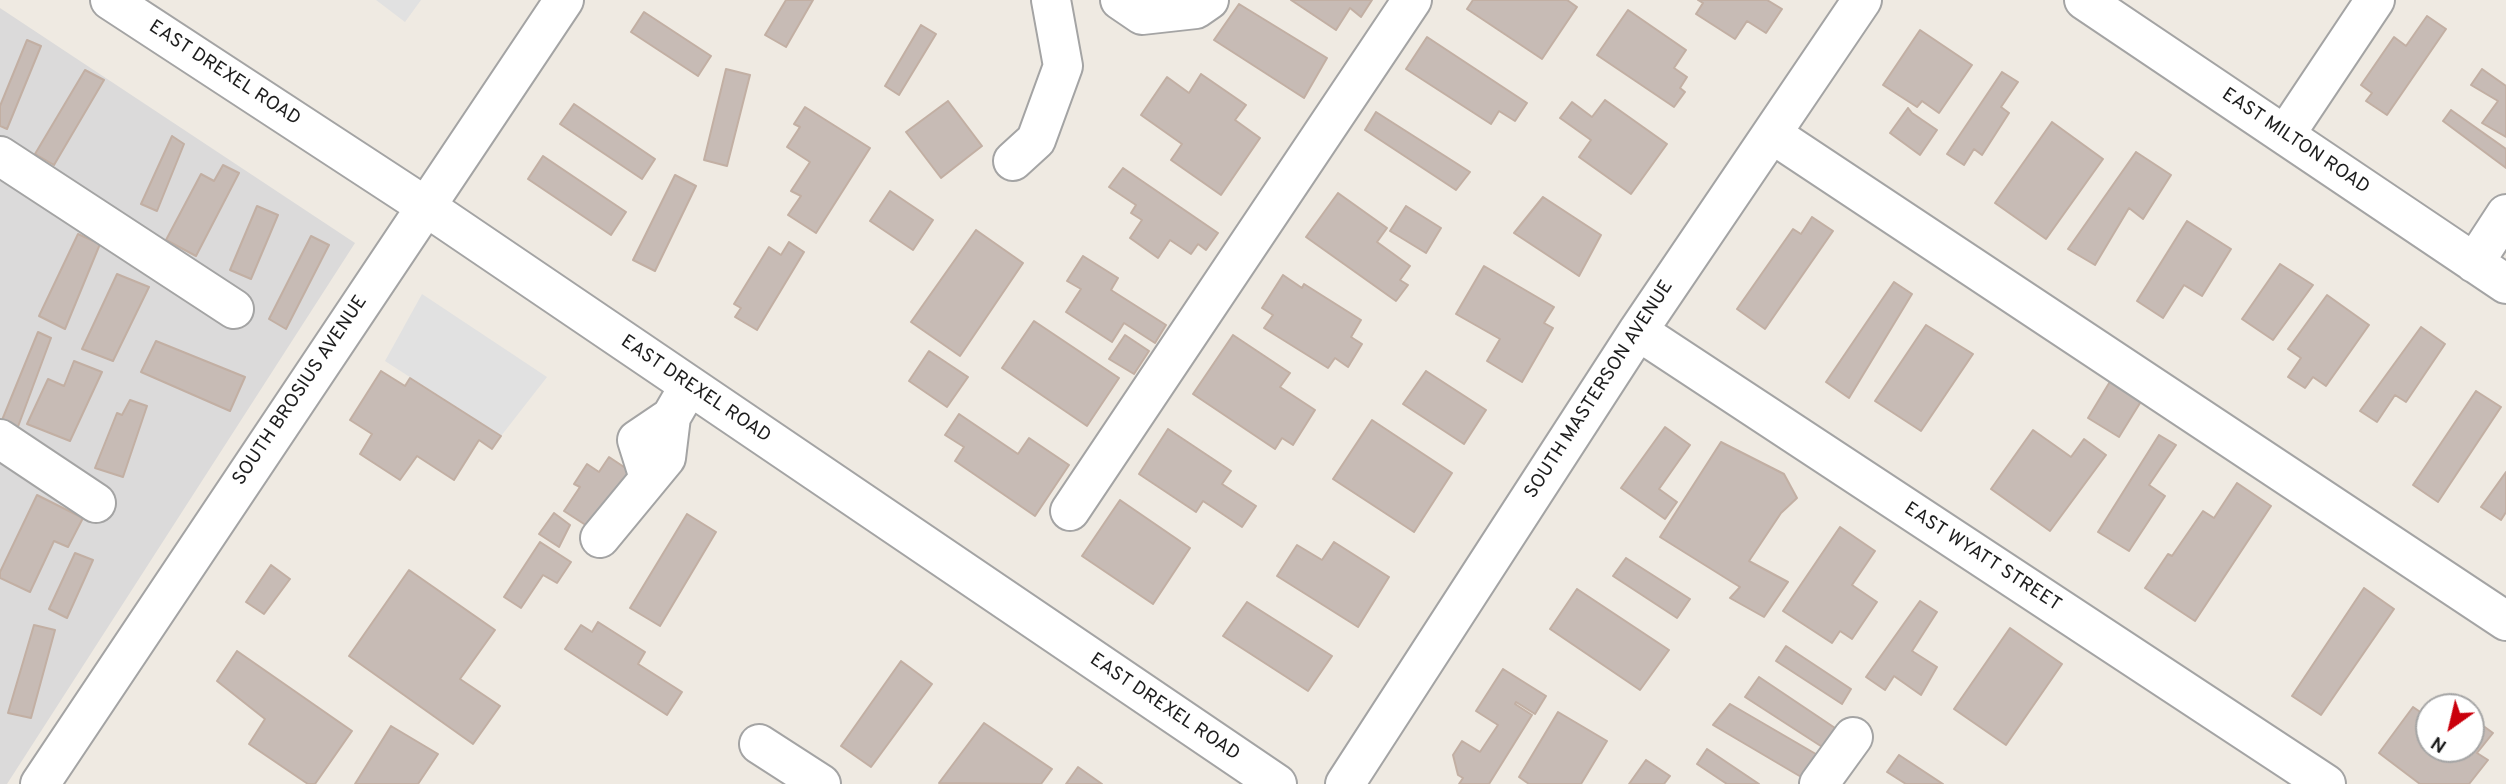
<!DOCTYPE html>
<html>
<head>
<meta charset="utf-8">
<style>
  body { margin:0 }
  #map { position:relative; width:2506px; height:784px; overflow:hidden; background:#efeae2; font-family:Overpass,sans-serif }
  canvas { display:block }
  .north { position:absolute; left:2415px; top:693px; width:70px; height:70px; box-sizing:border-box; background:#fff; border:2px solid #a5a5a5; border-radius:50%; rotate:214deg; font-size:19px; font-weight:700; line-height:28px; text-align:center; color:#1d1d1d }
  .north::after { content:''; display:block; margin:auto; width:24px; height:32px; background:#ca000c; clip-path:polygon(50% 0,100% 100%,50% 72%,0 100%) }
</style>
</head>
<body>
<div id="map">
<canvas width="2506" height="784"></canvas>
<div class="north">N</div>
</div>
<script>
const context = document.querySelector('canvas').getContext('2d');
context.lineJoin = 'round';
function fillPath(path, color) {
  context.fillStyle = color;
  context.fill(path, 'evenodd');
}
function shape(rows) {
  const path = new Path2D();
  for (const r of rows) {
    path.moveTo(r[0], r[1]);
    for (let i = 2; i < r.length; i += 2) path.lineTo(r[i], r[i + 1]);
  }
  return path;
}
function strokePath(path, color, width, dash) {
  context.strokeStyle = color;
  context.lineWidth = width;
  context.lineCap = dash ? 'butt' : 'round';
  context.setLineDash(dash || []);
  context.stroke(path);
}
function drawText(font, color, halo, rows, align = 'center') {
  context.font = font + ' Overpass,sans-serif';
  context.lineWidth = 5;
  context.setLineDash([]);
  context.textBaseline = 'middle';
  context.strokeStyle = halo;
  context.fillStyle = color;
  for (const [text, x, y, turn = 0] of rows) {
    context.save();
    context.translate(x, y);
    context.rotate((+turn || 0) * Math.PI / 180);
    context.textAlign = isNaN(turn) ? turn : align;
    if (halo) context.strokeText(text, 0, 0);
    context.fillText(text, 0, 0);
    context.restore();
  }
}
const residential = shape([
  [0,8,355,243,7,784,0,784]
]);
const parking = shape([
  [376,0,421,0,405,22],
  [422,294,547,377,501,436,385,361]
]);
const building = shape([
  [786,0,813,0,786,47,765,35,786,0],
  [1291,0,1372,0,1361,17,1350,8,1336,30,1291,0],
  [1473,0,1567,0,1577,7,1542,59,1467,9,1473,0],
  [1698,0,1767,0,1782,9,1766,33,1747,21,1735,39,1696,14,1703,3,1698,0],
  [1239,4,1327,58,1304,98,1214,40,1239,4],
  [1628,10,1686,50,1674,68,1687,77,1680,88,1685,92,1674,107,1597,55,1628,10],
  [644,12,711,56,698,76,631,32,644,12],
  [2427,16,2446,29,2387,115,2366,101,2372,93,2361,85,2394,37,2406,46,2427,16],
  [921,25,936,34,899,95,885,86,921,25],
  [1920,30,1972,65,1939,113,1922,101,1917,107,1883,85,1920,30],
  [1427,37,1527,103,1515,121,1499,111,1491,124,1406,69,1427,37],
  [27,40,41,46,7,129,0,126,0,106,27,40],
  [726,69,750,75,727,166,704,160,726,69],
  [2482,69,2506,86,2506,137,2482,123,2498,101,2471,85,2482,69],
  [85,70,104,80,54,165,35,154,85,70],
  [2002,72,2018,82,2001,107,2009,113,1982,155,1974,149,1964,165,1947,154,2002,72],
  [1201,74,1246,105,1235,120,1260,138,1221,195,1171,160,1182,144,1141,115,1167,77,1189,93,1201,74],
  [1605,100,1667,144,1631,194,1579,157,1591,140,1560,118,1572,102,1592,117,1605,100],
  [948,101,982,146,941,178,906,132,948,101],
  [574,104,655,159,642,179,560,124,574,104],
  [805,107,870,148,816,233,788,215,801,196,791,191,810,162,787,147,800,127,794,124,805,107],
  [1908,108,1912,113,1937,130,1920,155,1890,133,1908,108],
  [2451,110,2506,149,2506,168,2443,121,2451,110],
  [1376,112,1470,172,1456,190,1365,130,1376,112],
  [2052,122,2103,159,2046,239,1995,203,2052,122],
  [172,136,184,144,157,211,141,204,172,136],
  [2136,152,2171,175,2143,219,2129,208,2095,265,2068,249,2136,152],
  [543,156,626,212,611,235,528,179,543,156],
  [223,165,239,173,196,256,166,240,201,174,214,181,223,165],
  [1123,168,1218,233,1206,250,1198,244,1191,254,1170,240,1158,258,1130,238,1142,220,1131,213,1136,205,1109,187,1123,168],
  [675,175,696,186,655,271,633,260,675,175],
  [890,191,933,220,913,250,870,221,890,191],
  [1338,193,1387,228,1377,242,1410,266,1400,280,1408,285,1396,301,1306,237,1338,193],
  [1543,197,1601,235,1579,276,1514,233,1543,197],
  [257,206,278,215,251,279,230,270,257,206],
  [1406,206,1441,228,1426,253,1390,231,1406,206],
  [1812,217,1833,231,1765,329,1737,309,1793,229,1801,234,1812,217],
  [2187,221,2231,249,2202,296,2184,285,2163,318,2137,301,2187,221],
  [976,230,1023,263,960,356,911,322,976,230],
  [78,234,100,244,65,329,39,316,78,234],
  [311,236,329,245,286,329,269,319,311,236],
  [789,242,804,252,757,330,735,317,741,308,734,304,769,247,781,255,789,242],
  [1083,256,1118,278,1111,290,1166,325,1155,343,1124,323,1112,342,1066,312,1081,289,1067,281,1083,256],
  [2280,264,2313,285,2273,340,2242,319,2280,264],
  [1484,266,1554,307,1544,323,1553,328,1522,382,1487,361,1500,339,1456,314,1484,266],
  [117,274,149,287,113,361,82,349,117,274],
  [1283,275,1302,288,1304,284,1361,320,1351,337,1362,344,1348,367,1335,358,1328,368,1264,328,1273,315,1262,308,1283,275],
  [1894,282,1912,294,1849,398,1826,382,1894,282],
  [2327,295,2369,325,2326,386,2313,377,2305,388,2288,377,2301,358,2288,349,2327,295],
  [1034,321,1119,378,1087,426,1002,368,1034,321],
  [1926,325,1973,354,1921,431,1875,401,1926,325],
  [2421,327,2445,344,2406,402,2395,395,2377,422,2360,411,2421,327],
  [38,332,51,338,16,432,0,425,38,332],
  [1125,335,1149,351,1134,374,1109,359,1125,335],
  [1233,335,1290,373,1280,387,1315,410,1293,445,1282,438,1275,449,1193,394,1233,335],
  [156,341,245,377,230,411,141,372,156,341],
  [929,351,968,377,947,407,909,381,929,351],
  [74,361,102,372,70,441,27,424,48,379,64,386,74,361],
  [381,371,405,386,410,378,501,436,492,449,479,440,454,480,417,456,400,480,360,454,372,434,350,420,381,371],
  [1426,371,1486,410,1464,444,1403,404,1426,371],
  [2114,375,2145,395,2119,437,2088,418,2114,375],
  [2476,391,2501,407,2438,502,2413,485,2476,391],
  [130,400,147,406,123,477,95,468,117,413,122,415,130,400],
  [959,414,1018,454,1029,438,1069,465,1035,516,955,461,964,447,945,435,959,414],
  [1372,420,1452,473,1414,532,1333,479,1372,420],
  [1665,427,1690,445,1659,489,1677,502,1665,519,1621,488,1665,427],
  [1168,429,1231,471,1222,484,1256,506,1242,527,1203,501,1196,512,1139,474,1168,429],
  [2033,430,2071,457,2084,439,2106,455,2050,531,1991,489,2033,430],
  [2159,435,2176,445,2149,485,2165,496,2129,551,2098,532,2159,435],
  [1721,442,1784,474,1797,498,1781,513,1749,561,1788,582,1764,617,1730,598,1740,587,1660,537,1721,442],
  [609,457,636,475,598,533,564,511,580,487,574,484,587,464,599,472,609,457],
  [2506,472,2506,512,2501,520,2481,507,2506,472],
  [2237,483,2271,506,2195,621,2145,588,2168,554,2172,556,2203,511,2214,518,2237,483],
  [37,495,83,518,68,547,54,541,30,592,0,578,0,572,37,495],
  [1120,500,1190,548,1153,604,1082,556,1120,500],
  [554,513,570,525,559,547,539,534,554,513],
  [687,514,716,532,660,626,630,608,687,514],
  [1840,527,1875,551,1852,585,1877,602,1852,639,1840,631,1832,643,1783,611,1840,527],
  [540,542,571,562,557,583,543,575,521,608,504,597,540,542],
  [1334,542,1389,577,1358,627,1277,576,1297,545,1322,560,1334,542],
  [75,553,93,560,67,618,49,609,75,553],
  [1626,558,1690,599,1677,618,1613,576,1626,558],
  [271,565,290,579,264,614,246,602,271,565],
  [409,570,495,630,460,679,500,706,473,744,349,656,409,570],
  [2364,588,2394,609,2321,715,2292,696,2364,588],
  [1577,589,1669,650,1640,690,1550,629,1577,589],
  [1920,601,1937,612,1912,651,1937,667,1921,695,1894,676,1885,690,1866,677,1920,601],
  [1247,602,1332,656,1308,691,1223,636,1247,602],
  [598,622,645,652,638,664,682,692,667,715,565,649,581,625,592,632,598,622],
  [34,625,55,630,31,718,8,713,34,625],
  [2010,628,2062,664,2006,745,1954,709,2010,628],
  [1786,646,1851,689,1842,704,1776,661,1786,646],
  [237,651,352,731,315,784,308,784,249,744,265,719,217,681,237,651],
  [901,661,932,684,871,767,841,746,901,661],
  [1503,669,1546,696,1535,714,1516,702,1515,704,1532,715,1489,784,1459,784,1463,778,1458,775,1453,755,1462,741,1480,752,1498,725,1476,711,1503,669],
  [1759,677,1841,732,1830,752,1745,697,1759,677],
  [2444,696,2458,707,2437,707,2444,696],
  [1730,704,1821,757,1808,781,1713,725,1730,704],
  [2413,707,2429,718,2429,749,2471,749,2471,717,2493,733,2477,753,2488,760,2469,784,2420,784,2379,753,2413,707],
  [1558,712,1607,741,1581,784,1529,784,1519,777,1558,712],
  [984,723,1052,769,1041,784,939,783,984,723],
  [391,726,438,754,418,784,355,784,391,726],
  [1707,749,1759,784,1727,784,1697,764,1707,749],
  [1899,755,1943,784,1906,784,1887,772,1899,755],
  [1646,760,1670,776,1664,784,1629,784,1646,760],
  [1078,767,1102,784,1066,784,1078,767]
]);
const minor = shape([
  [110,0,425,206,1277,784],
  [1120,0,1142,15,1196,9,1209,0],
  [2084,0,2506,284],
  [1772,134,2506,621],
  [2285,135,2375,0],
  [0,156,234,309],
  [1013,161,1036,140,1063,66,1051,0],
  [2474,263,2506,214],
  [1638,331,2326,784],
  [0,439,96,503],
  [649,478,637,440,671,417],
  [1070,511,1412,0],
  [600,538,666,458,671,417,689,386],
  [759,744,821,784],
  [40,784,564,0],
  [1345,784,1638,331,1862,0],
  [1819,784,1853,737]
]);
const streetNames = [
  ["EAST DREXEL ROAD",224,74,33],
  ["EAST MILTON ROAD",2295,142,34],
  ["EAST DREXEL ROAD",695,390,34],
  ["SOUTH MASTERSON AVENUE",1600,390,-57],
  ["SOUTH BROSIUS AVENUE",301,391,-56],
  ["EAST WYATT STREET",1982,558,33],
  ["EAST DREXEL ROAD",1164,708,34]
];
fillPath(residential, '#dbdada');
fillPath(parking, '#e1e1e1');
fillPath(building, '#c7bbb5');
strokePath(building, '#c2afa3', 2);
strokePath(minor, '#a4a4a4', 42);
strokePath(minor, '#fff', 38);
drawText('19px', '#1d1d1d', '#fff', streetNames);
</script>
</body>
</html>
